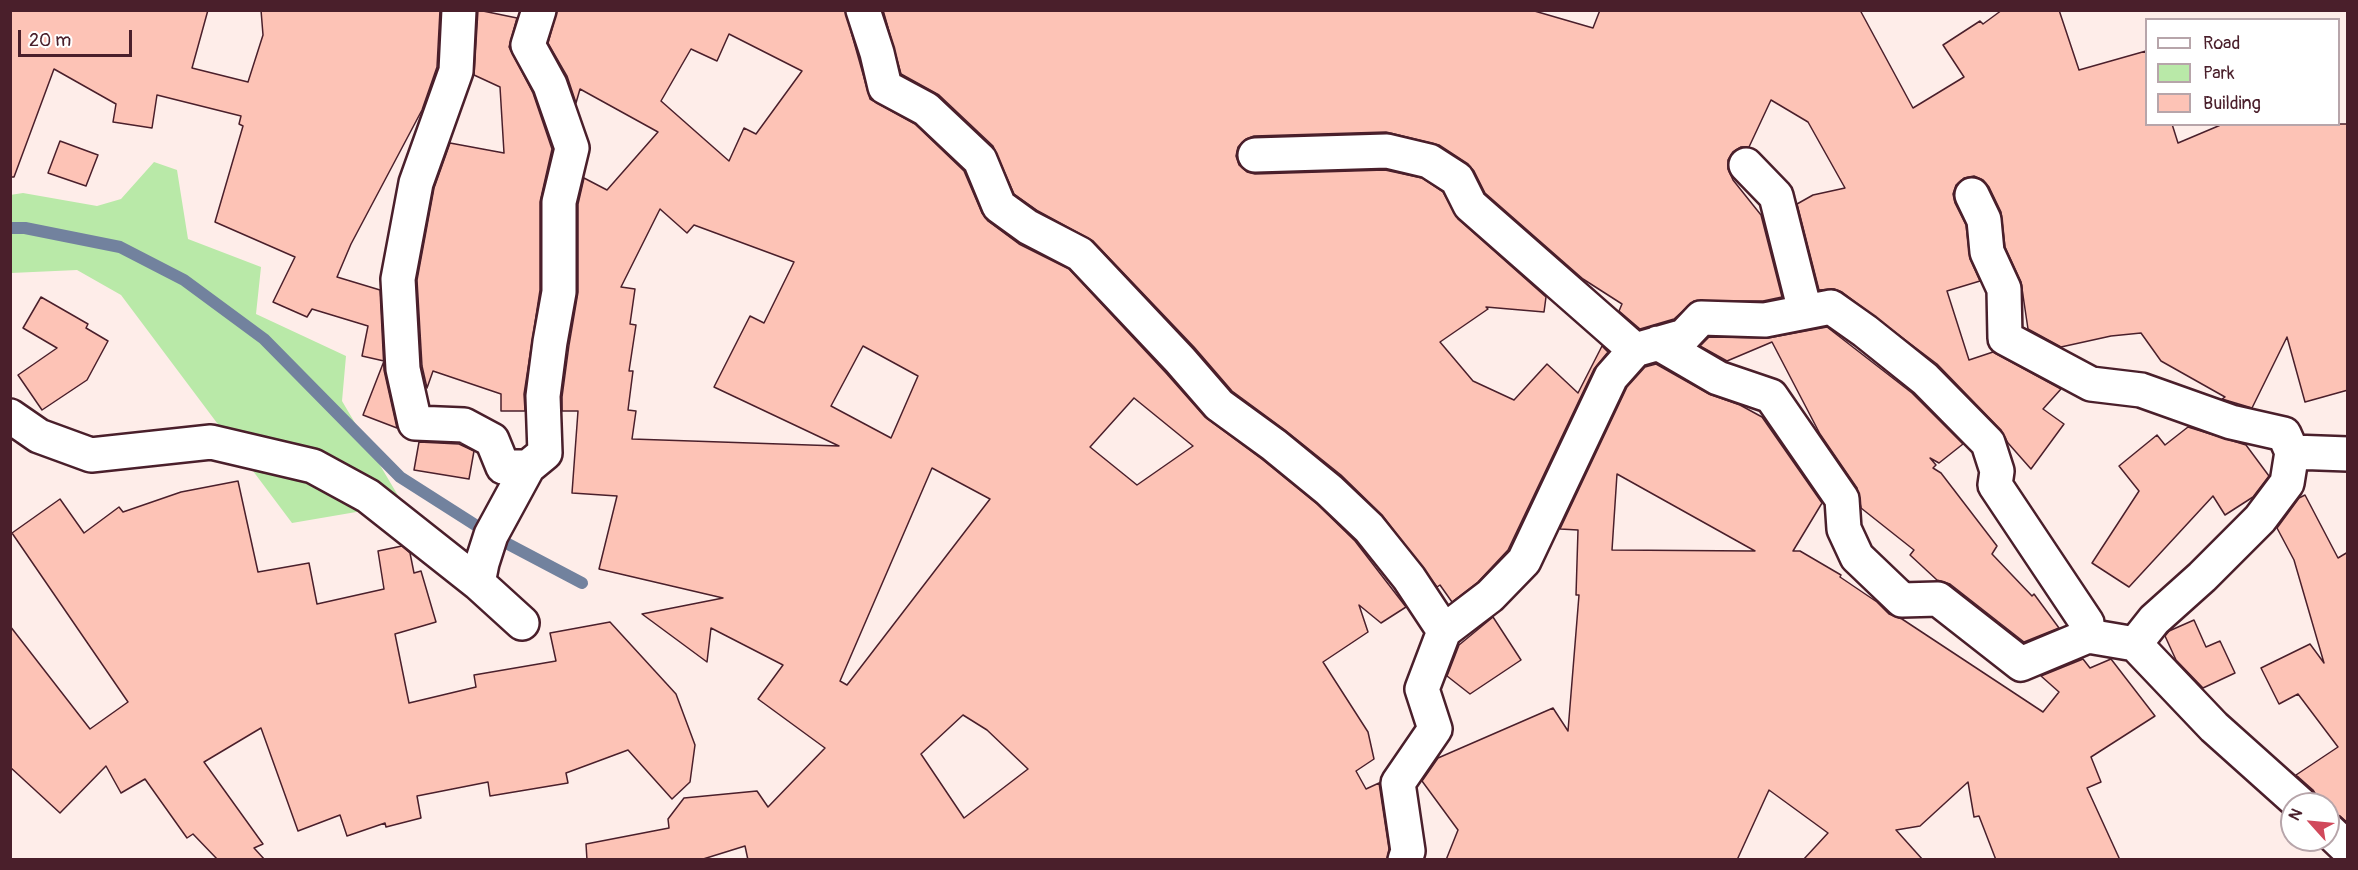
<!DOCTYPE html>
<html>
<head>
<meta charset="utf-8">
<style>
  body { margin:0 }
  #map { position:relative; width:2358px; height:870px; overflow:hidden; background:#feede9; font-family:Pangolin,sans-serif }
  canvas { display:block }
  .frame { position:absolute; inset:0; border:12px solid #4a1f2b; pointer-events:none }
  .legend { position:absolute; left:2145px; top:18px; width:195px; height:108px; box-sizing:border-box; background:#fff; border:2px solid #b7a5aa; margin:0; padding:8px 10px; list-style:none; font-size:18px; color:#4a1f2b }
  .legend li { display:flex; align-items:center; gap:12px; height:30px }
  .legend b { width:30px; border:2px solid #b7a5aa }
  .north { position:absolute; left:2280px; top:792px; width:60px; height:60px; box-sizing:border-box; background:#fff; border:2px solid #b7a5aa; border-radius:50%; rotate:297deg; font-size:16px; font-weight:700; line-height:24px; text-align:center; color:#4a1f2b }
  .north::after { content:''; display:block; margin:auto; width:21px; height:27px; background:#d1495b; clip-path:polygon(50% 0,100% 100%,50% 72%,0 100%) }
  .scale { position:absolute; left:18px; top:30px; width:114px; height:27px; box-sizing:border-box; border:3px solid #4a1f2b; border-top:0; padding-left:8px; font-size:18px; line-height:21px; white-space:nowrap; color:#4a1f2b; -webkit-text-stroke:4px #fff; paint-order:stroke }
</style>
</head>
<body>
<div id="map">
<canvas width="2358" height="870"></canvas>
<div class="frame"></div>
<ul class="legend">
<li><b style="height:8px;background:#fff"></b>Road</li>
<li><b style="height:16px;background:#b9e9a8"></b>Park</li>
<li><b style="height:16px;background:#fdc3b6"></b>Building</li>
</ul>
<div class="north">N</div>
<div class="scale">20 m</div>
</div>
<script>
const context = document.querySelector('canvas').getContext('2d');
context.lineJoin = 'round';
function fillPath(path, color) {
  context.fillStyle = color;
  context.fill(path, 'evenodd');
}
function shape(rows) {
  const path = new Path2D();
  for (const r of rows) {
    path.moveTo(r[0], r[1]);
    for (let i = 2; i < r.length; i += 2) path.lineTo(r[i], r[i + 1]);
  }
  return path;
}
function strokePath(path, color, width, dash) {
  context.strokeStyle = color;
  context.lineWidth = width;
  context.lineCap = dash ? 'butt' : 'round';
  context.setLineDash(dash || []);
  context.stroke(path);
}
const green = shape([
  [154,162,177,170,188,239,261,267,256,314,346,356,342,401,403,504,292,523,121,295,77,270,11,273,10,195,23,193,97,206,121,199]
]);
const stream = shape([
  [10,228,25,228,120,247,184,280,264,339,400,477,491,535,582,583]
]);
const building = shape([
  [10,10,208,10,192,68,248,82,263,35,261,10,440,10,437,67,422,110,351,244,337,277,380,290,384,370,397,428,363,415,384,361,362,356,368,326,312,309,307,317,273,302,295,257,215,222,243,126,239,124,241,116,157,95,152,128,113,122,116,104,54,69,14,177,10,177,10,10],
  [478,10,517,18,509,47,533,93,552,149,540,202,540,290,524,394,525,411,501,411,501,394,433,371,427,388,422,366,417,280,434,188,450,143,504,153,500,87,474,75,478,10],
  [557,10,845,10,870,99,915,124,964,171,982,213,988,221,1019,244,1069,269,1166,373,1205,417,1263,460,1317,504,1355,541,1406,607,1381,623,1359,605,1368,632,1323,662,1368,732,1374,759,1356,771,1366,789,1379,783,1389,849,1387,860,748,860,745,846,700,860,587,860,586,844,669,828,668,819,684,798,757,791,768,807,825,748,758,699,783,665,711,628,707,662,642,614,723,598,599,569,617,496,572,493,578,411,562,411,562,397,569,345,578,292,578,204,584,178,607,190,658,132,580,89,576,103,567,76,548,43,557,10],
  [729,34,802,71,756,134,744,128,729,161,661,101,691,49,717,61,729,34],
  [660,209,687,233,694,225,794,262,764,323,750,316,714,387,839,446,632,439,636,411,628,410,633,371,629,371,636,325,630,324,635,289,621,287,660,209],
  [863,346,918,376,891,438,831,406,863,346],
  [1134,398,1193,446,1137,485,1090,447,1134,398],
  [932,468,990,499,847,685,840,681,932,468],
  [963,715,987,730,1028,769,964,818,921,754,963,715],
  [883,10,1531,10,1593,28,1600,10,1860,10,1913,108,1964,77,1943,45,1980,21,1983,24,2002,10,2059,10,2079,70,2146,51,2146,124,2172,124,2178,143,2223,124,2348,124,2348,390,2305,402,2287,337,2252,408,2222,399,2225,397,2161,361,2141,333,2111,336,2061,347,2028,329,2021,282,2005,247,2001,212,1989,187,1983,180,1974,176,1964,178,1956,185,1953,194,1955,203,1966,225,1970,259,1980,281,1947,291,1969,360,1993,352,2061,389,2043,409,2064,424,2031,469,2008,443,2001,430,1937,364,1842,292,1834,289,1819,290,1797,204,1813,195,1845,188,1808,122,1771,100,1749,147,1741,147,1733,152,1728,160,1728,169,1733,180,1761,215,1782,297,1763,301,1694,301,1674,319,1640,329,1619,311,1622,304,1583,279,1485,193,1474,171,1468,164,1439,145,1386,132,1254,136,1246,139,1238,147,1236,156,1239,165,1247,172,1255,174,1385,170,1422,178,1443,192,1458,219,1546,297,1544,312,1486,307,1488,309,1440,342,1473,381,1514,400,1547,364,1578,393,1602,346,1608,352,1594,369,1508,550,1478,582,1452,602,1440,585,1437,587,1382,515,1341,475,1285,430,1232,391,1194,347,1093,241,1038,211,1014,194,993,146,939,95,901,74,883,10],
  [60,141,98,155,86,186,48,173,60,141],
  [41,297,88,324,86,328,108,341,87,380,42,410,18,375,57,348,23,328,41,297],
  [1827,327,1912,393,1963,444,1939,463,1930,458,1936,465,1933,468,1941,473,1997,546,1992,554,2032,596,2034,594,2059,628,2024,642,1950,584,1937,580,1910,555,1914,550,1861,508,1857,488,1820,434,1772,342,1727,361,1700,346,1709,337,1768,338,1827,327],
  [1656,364,1709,394,1740,405,1762,417,1822,503,1793,551,1800,551,1841,575,1840,577,1877,602,1889,614,1902,619,2043,712,2059,692,2041,676,2083,659,2090,668,2111,659,2155,716,2091,757,2101,782,2087,788,2120,860,1996,860,1979,816,1974,817,1968,782,1920,826,1896,830,1923,860,1803,860,1828,833,1769,790,1737,860,1446,860,1458,830,1422,781,1438,758,1553,708,1568,731,1579,595,1576,595,1578,530,1560,529,1627,387,1645,367,1656,364],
  [1617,474,1755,551,1612,550,1617,474],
  [2188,427,2246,445,2269,476,2253,497,2225,515,2213,496,2129,587,2092,563,2139,491,2119,466,2157,435,2165,445,2188,427],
  [419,442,459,444,474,451,469,479,414,470,419,442],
  [238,481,258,572,309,563,317,604,384,589,378,551,402,546,410,553,414,573,421,571,436,622,395,634,409,703,476,687,474,675,556,661,550,633,610,622,676,694,695,745,690,782,672,799,628,750,566,773,568,783,490,796,488,782,417,796,421,818,386,827,385,823,347,836,340,815,298,831,261,728,204,762,263,844,254,848,265,860,218,860,193,834,187,838,145,779,121,793,106,766,60,813,10,767,10,626,90,729,128,702,12,533,60,499,84,533,119,507,123,512,181,492,238,481],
  [2305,495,2338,558,2348,552,2348,823,2340,816,2328,812,2328,804,2318,804,2318,798,2313,790,2296,775,2338,747,2298,694,2279,704,2261,668,2310,644,2324,663,2294,560,2277,528,2299,498,2305,495],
  [1493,617,1521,660,1470,694,1447,676,1459,645,1493,617],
  [2194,620,2206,647,2220,641,2235,673,2203,688,2176,660,2165,636,2169,631,2194,620]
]);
const street = shape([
  [459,10,456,71,416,183,398,279,403,369,415,423,464,425,492,440,503,467,528,467],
  [863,10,877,53,885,87,926,109,980,160,999,206,1028,227,1080,254,1180,360,1219,405,1274,445,1329,490,1369,528,1409,578,1444,631],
  [1255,155,1387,151,1429,161,1457,179,1470,205,1635,350],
  [1746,165,1776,196,1805,311],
  [1972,195,1984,220,1987,252,2004,289,2005,338,2091,384,2141,390,2231,422,2284,434,2292,452,2287,483,2260,519,2202,577,2154,620,2135,644],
  [1658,343,1718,378,1771,396,1842,499,1844,529,1857,557,1902,600,1938,599,2021,664,2088,636,2135,644,2214,727,2300,804],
  [10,416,39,436,91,455,211,442,313,466,368,496,478,583,522,623],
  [2292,452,2348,454],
  [478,583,482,563,491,535,528,467,545,453,543,396,550,342,559,292,559,202,572,148,550,85,528,45,539,10],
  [2328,830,2348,849],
  [1405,860,1408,851,1398,783,1435,729,1422,689,1444,631,1490,596,1524,561,1611,377,1635,350,1684,336,1701,318,1765,320,1831,307,1865,331,1925,379,1988,443,1997,471,1995,485,2087,623,2088,636]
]);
fillPath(green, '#b9e9a8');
strokePath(stream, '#72829e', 12);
fillPath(building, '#fdc3b6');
strokePath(building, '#4a1f2b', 1.5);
strokePath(street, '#4a1f2b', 38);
strokePath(street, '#fff', 33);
</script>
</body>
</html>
